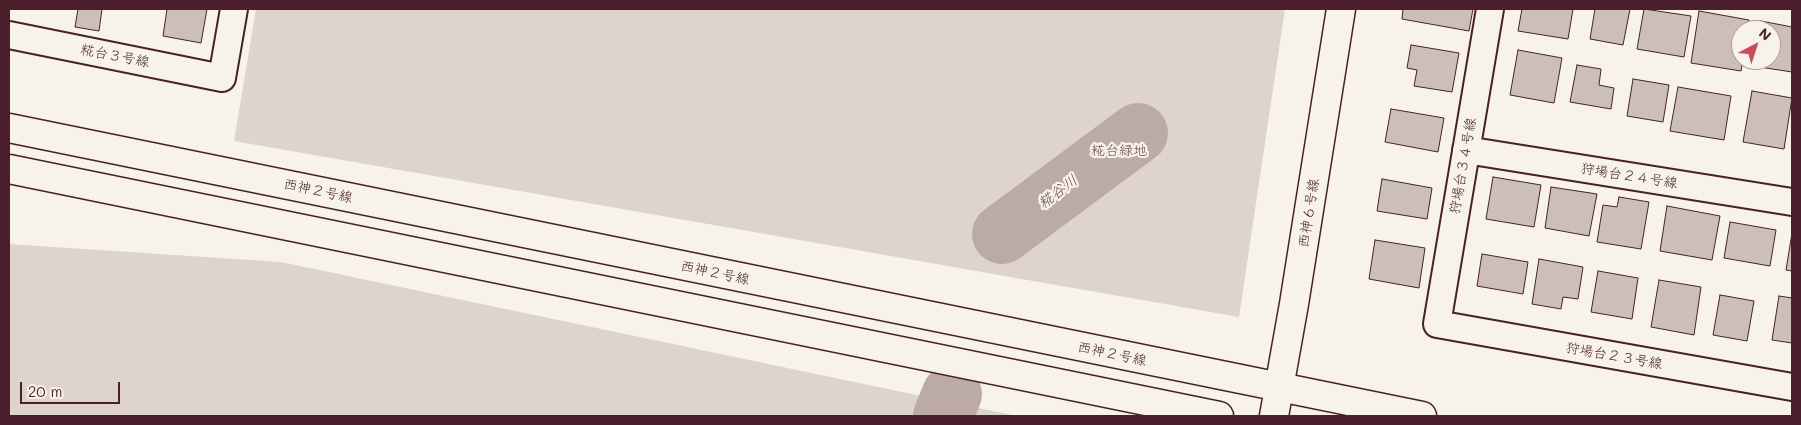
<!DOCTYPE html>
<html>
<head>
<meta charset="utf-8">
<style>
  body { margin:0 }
  #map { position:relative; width:1801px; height:425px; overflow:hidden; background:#f7f3e8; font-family:Mali,sans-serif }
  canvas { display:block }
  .frame { position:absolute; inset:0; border:10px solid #4a1f2b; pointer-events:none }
  .north { position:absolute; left:1731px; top:20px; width:50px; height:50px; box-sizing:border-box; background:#f7f3e8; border:1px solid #b29e9c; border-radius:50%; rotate:40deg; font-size:14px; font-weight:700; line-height:20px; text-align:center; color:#4a1f2b }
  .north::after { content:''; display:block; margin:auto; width:18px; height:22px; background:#d1495b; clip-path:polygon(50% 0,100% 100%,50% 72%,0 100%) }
  .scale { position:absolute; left:20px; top:382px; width:100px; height:22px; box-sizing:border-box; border:2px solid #4a1f2b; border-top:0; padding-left:6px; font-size:15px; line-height:18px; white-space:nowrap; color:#4a1f2b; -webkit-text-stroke:4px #f7f3e8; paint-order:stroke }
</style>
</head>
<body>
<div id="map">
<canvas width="1801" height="425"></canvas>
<div class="frame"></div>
<div class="north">N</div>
<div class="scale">20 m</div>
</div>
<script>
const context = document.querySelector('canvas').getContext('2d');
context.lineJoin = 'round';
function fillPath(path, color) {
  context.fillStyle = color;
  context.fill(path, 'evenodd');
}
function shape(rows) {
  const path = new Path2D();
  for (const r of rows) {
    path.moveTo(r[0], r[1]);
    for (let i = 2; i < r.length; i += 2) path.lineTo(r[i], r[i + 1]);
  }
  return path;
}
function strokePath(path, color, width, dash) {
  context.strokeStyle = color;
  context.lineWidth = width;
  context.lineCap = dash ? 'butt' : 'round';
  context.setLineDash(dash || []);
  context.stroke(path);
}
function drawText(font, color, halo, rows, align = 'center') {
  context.font = font + ' Mali,"Klee One",sans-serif';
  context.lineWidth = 4.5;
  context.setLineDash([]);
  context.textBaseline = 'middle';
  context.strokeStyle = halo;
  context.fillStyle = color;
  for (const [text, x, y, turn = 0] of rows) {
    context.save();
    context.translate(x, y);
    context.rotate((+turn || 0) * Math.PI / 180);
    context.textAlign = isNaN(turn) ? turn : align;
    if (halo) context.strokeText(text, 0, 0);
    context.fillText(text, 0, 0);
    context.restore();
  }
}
const green = shape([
  [256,9,1285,9,1239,317,234,141],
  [9,244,281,262,1017,416,9,416]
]);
const river = shape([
  [1002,234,1138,133],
  [943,416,952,394]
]);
const building = shape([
  [78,9,102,9,99,31,75,27,78,9],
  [167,9,207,9,201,43,163,36,167,9],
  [1403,9,1473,9,1469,31,1402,19,1403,9],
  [1522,9,1573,9,1568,39,1518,31,1522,9],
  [1595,9,1630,9,1623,45,1590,39,1595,9],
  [1644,9,1691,16,1684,57,1637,49,1644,9],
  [1699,11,1749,20,1748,30,1741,30,1741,60,1743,60,1741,71,1691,63,1699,11],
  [1761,21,1792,27,1792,72,1753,66,1754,60,1771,60,1771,30,1759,30,1761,21],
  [1411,45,1459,53,1452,92,1414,86,1417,70,1407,68,1411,45],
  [1518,50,1562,58,1554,103,1510,95,1518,50],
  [1577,65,1601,69,1599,85,1614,88,1611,109,1570,102,1577,65],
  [1633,79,1669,85,1663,122,1627,116,1633,79],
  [1678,87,1731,96,1724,140,1670,131,1678,87],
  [1752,91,1792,98,1784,149,1743,142,1752,91],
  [1391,109,1444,118,1438,152,1385,142,1391,109],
  [1493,177,1541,185,1534,227,1486,219,1493,177],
  [1382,179,1432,188,1427,219,1377,211,1382,179],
  [1551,187,1597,194,1589,236,1545,228,1551,187],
  [1619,197,1649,202,1641,249,1597,242,1603,205,1617,207,1619,197],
  [1667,206,1720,216,1712,260,1660,251,1667,206],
  [1730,222,1776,230,1770,266,1724,258,1730,222],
  [1792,233,1792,271,1786,270,1792,233],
  [1375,240,1425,248,1419,288,1369,279,1375,240],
  [1482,254,1528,262,1523,294,1477,286,1482,254],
  [1539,259,1583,267,1578,299,1563,297,1561,309,1532,304,1539,259],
  [1598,271,1638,278,1632,319,1591,312,1598,271],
  [1659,280,1701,287,1694,335,1651,327,1659,280],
  [1720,295,1754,301,1747,341,1713,335,1720,295],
  [1779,296,1792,298,1792,343,1772,340,1779,296]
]);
const minor = shape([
  [1490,9,1437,324,1792,387],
  [9,35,222,78,234,9],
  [1466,150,1792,202]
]);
const tertiary = shape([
  [9,128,1422,416],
  [9,169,1219,416],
  [1274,416,1294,304,1341,9]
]);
const streetNames = [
  ["糀台３号線",115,56,11],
  ["狩場台３４号線",1463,166,-80],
  ["狩場台２４号線",1629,176,9],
  ["西神２号線",318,191,12],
  ["西神６号線",1309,213,-81],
  ["西神２号線",715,273,12],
  ["西神２号線",1112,354,12],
  ["狩場台２３号線",1614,356,10]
];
const parkNames = [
  ["糀台緑地",1119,151]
];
const waterNames = [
  ["糀谷川",1058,192,-37]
];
fillPath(green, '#ded4cc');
strokePath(river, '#bcaaa7', 60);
fillPath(building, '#ccbfb9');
strokePath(building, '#4a1f2b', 1);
strokePath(minor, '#4a1f2b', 30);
strokePath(tertiary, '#4a1f2b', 31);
strokePath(minor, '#f7f3e8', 26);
strokePath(tertiary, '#f7f3e8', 28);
drawText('14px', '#4a1f2b', '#f7f3e8', streetNames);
drawText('14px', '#6f4c53', '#f7f3e8', parkNames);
drawText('italic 15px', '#6c4950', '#f7f3e8', waterNames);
</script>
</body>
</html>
